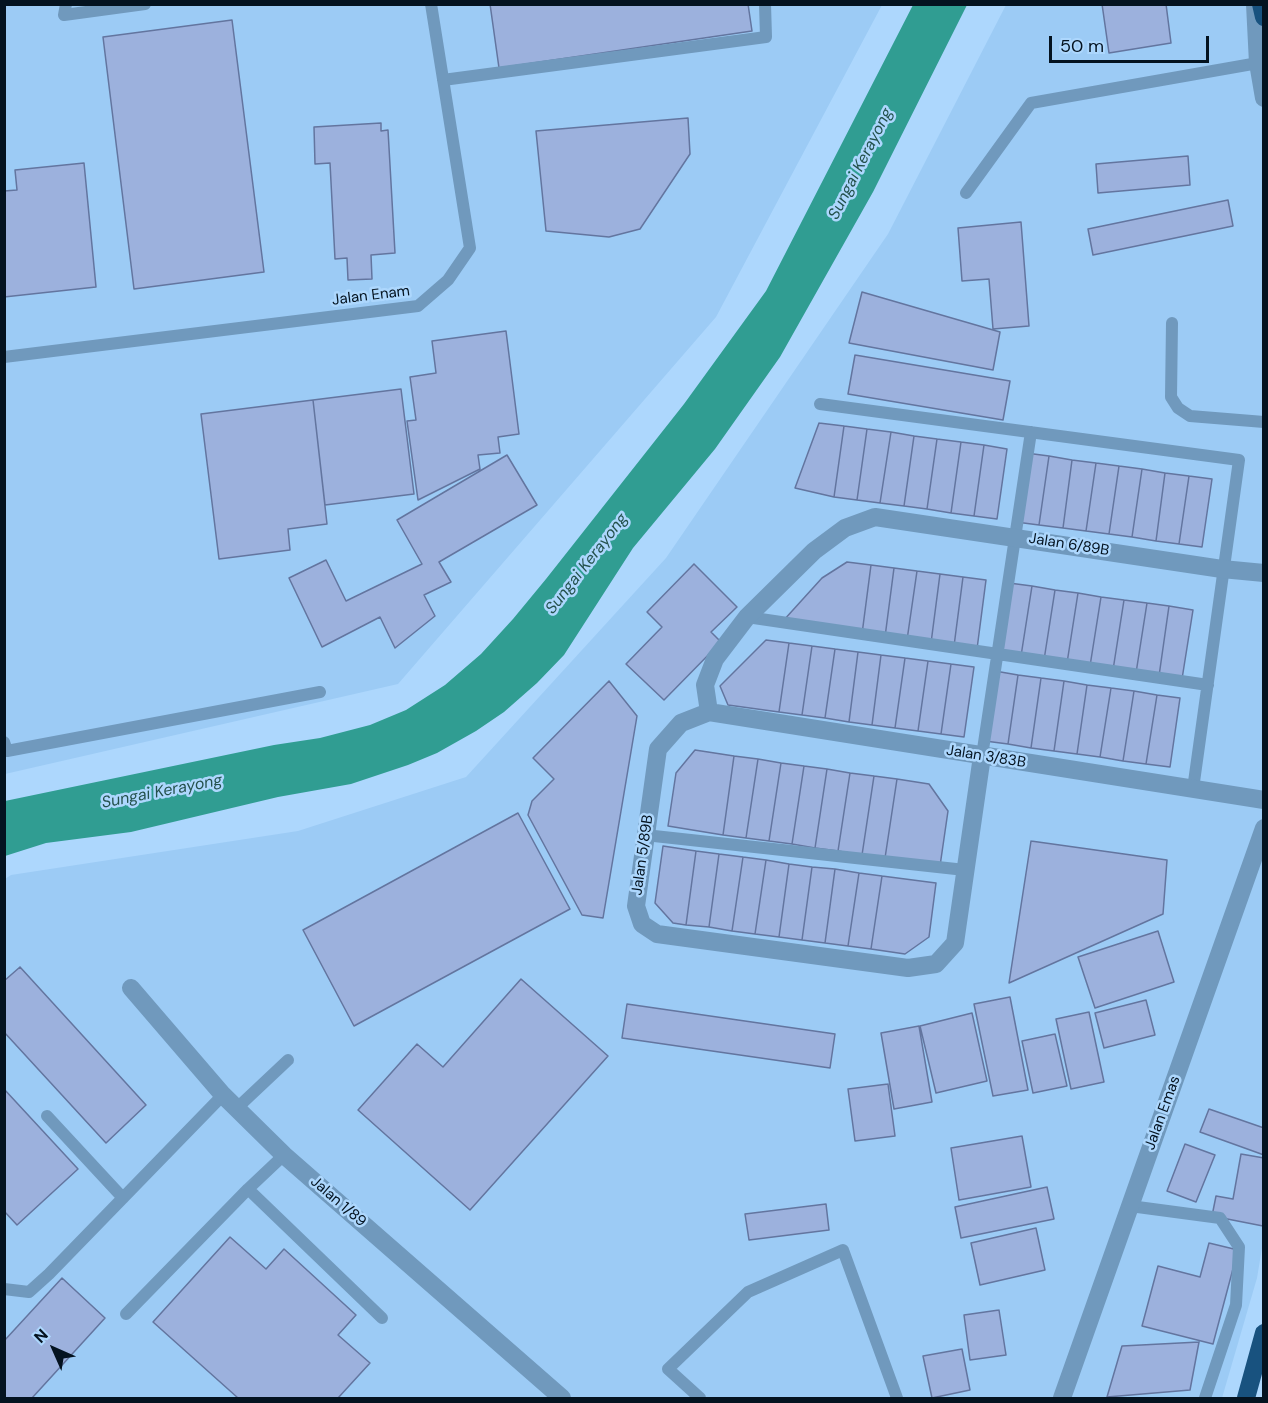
<!DOCTYPE html>
<html>
<head>
<meta charset="utf-8">
<style>
  body { margin:0 }
  #map { position:relative; width:1268px; height:1403px; overflow:hidden; background:#add7fd; font-family:"DM Sans",sans-serif }
  canvas { display:block }
  .frame { position:absolute; inset:0; border:6px solid #041320; pointer-events:none }
  .north { position:absolute; left:24px; top:1319px; width:60px; height:60px; -webkit-text-stroke:4px #add7fd; paint-order:stroke; rotate:315deg; font-size:16px; font-weight:700; line-height:24px; text-align:center; color:#041320 }
  .north::after { content:''; display:block; margin:auto; width:21px; height:27px; background:#041320; clip-path:polygon(50% 0,100% 100%,50% 72%,0 100%) }
  .scale { position:absolute; left:1049px; top:36px; width:160px; height:27px; box-sizing:border-box; border:3px solid #041320; border-top:0; padding-left:8px; font-size:18px; line-height:21px; white-space:nowrap; color:#041320; -webkit-text-stroke:4px #add7fd; paint-order:stroke }
</style>
</head>
<body>
<div id="map">
<canvas width="1268" height="1403"></canvas>
<div class="frame"></div>
<div class="north">N</div>
<div class="scale">50 m</div>
</div>
<script>
const context = document.querySelector('canvas').getContext('2d');
context.lineJoin = 'round';
function fillPath(path, color) {
  context.fillStyle = color;
  context.fill(path, 'evenodd');
}
function shape(rows) {
  const path = new Path2D();
  for (const r of rows) {
    path.moveTo(r[0], r[1]);
    for (let i = 2; i < r.length; i += 2) path.lineTo(r[i], r[i + 1]);
  }
  return path;
}
function strokePath(path, color, width, dash) {
  context.strokeStyle = color;
  context.lineWidth = width;
  context.lineCap = dash ? 'butt' : 'round';
  context.setLineDash(dash || []);
  context.stroke(path);
}
function drawText(font, color, halo, rows, align = 'center') {
  context.font = font + ' "DM Sans",sans-serif';
  context.lineWidth = 5;
  context.setLineDash([]);
  context.textBaseline = 'middle';
  context.strokeStyle = halo;
  context.fillStyle = color;
  for (const [text, x, y, turn = 0] of rows) {
    context.save();
    context.translate(x, y);
    context.rotate((+turn || 0) * Math.PI / 180);
    context.textAlign = isNaN(turn) ? turn : align;
    if (halo) context.strokeText(text, 0, 0);
    context.fillText(text, 0, 0);
    context.restore();
  }
}
const built = shape([
  [4,5,882,5,716,317,398,684,5,774],
  [1006,5,1263,5,1264,1236,1257,1278,1222,1398,5,1398,5,879,11,875,298,831,466,777,666,558,888,234]
]);
const water = shape([
  [913,5,967,5,873,192,780,357,715,449,633,548,564,655,537,683,504,712,476,731,437,753,408,765,351,784,278,797,131,832,46,843,5,856,5,801,274,745,320,738,370,725,406,710,445,685,481,654,513,619,546,579,684,404,766,291]
]);
const building = shape([
  [490,4,748,4,752,31,499,68,490,4],
  [1102,4,1166,4,1171,43,1109,53,1102,4],
  [232,20,264,272,134,289,103,37,232,20],
  [688,118,690,154,640,229,609,237,546,231,536,131,688,118],
  [381,123,381,131,388,130,395,253,371,255,372,279,348,280,347,258,335,259,330,163,315,164,314,127,381,123],
  [1188,156,1190,185,1098,193,1096,164,1188,156],
  [84,163,96,287,4,297,4,191,17,190,15,170,84,163],
  [1228,200,1233,226,1093,255,1088,229,1228,200],
  [1021,222,1029,326,993,329,989,279,962,281,958,228,1021,222],
  [862,292,1000,332,993,370,849,343,862,292],
  [506,331,519,434,498,437,500,453,478,455,480,469,418,500,407,421,416,420,410,377,436,373,432,341,506,331],
  [855,355,1010,381,1003,420,848,394,855,355],
  [401,389,414,494,325,505,313,400,401,389],
  [313,400,327,524,288,529,290,550,219,559,201,414,313,400],
  [819,423,844,426,834,497,795,488,819,423],
  [844,426,867,429,857,500,834,497,844,426],
  [867,429,891,432,880,503,857,500,867,429],
  [891,432,914,436,904,506,880,503,891,432],
  [914,436,937,439,927,509,904,506,914,436],
  [937,439,961,442,951,513,927,509,937,439],
  [961,442,984,445,974,516,951,513,961,442],
  [984,445,1007,449,997,519,974,516,984,445],
  [1026,453,1049,456,1039,525,1016,522,1026,453],
  [507,455,537,505,439,562,451,582,424,595,435,616,395,648,380,617,322,647,289,578,326,560,346,601,422,564,397,520,507,455],
  [1049,456,1072,460,1063,528,1039,525,1049,456],
  [1072,460,1096,463,1086,531,1063,528,1072,460],
  [1096,463,1119,466,1109,534,1086,531,1096,463],
  [1119,466,1142,469,1132,537,1109,534,1119,466],
  [1142,469,1165,473,1156,541,1132,537,1142,469],
  [1165,473,1189,476,1179,544,1156,541,1165,473],
  [1189,476,1212,479,1202,547,1179,544,1189,476],
  [847,562,871,565,862,634,783,621,822,578,847,562],
  [694,564,737,607,711,632,721,642,664,700,626,664,662,627,647,612,694,564],
  [871,565,894,568,885,637,862,634,871,565],
  [894,568,917,571,907,640,885,637,894,568],
  [917,571,940,574,931,643,907,640,917,571],
  [940,574,963,577,954,646,931,643,940,574],
  [963,577,986,580,977,649,954,646,963,577],
  [1009,583,1032,586,1021,656,999,653,1009,583],
  [1032,586,1055,590,1044,660,1021,656,1032,586],
  [1055,590,1078,593,1067,663,1044,660,1055,590],
  [1078,593,1101,597,1090,666,1067,663,1078,593],
  [1101,597,1124,600,1113,670,1090,666,1101,597],
  [1124,600,1147,603,1136,673,1113,670,1124,600],
  [1147,603,1169,606,1159,676,1136,673,1147,603],
  [1169,606,1193,610,1182,679,1159,676,1169,606],
  [766,640,789,643,779,712,728,705,720,686,766,640],
  [789,643,812,646,802,715,779,712,789,643],
  [812,646,835,649,825,718,802,715,812,646],
  [835,649,858,652,849,722,825,718,835,649],
  [858,652,881,655,872,725,849,722,858,652],
  [881,655,905,658,895,728,872,725,881,655],
  [905,658,928,661,918,731,895,728,905,658],
  [928,661,951,664,941,734,918,731,928,661],
  [951,664,974,667,964,737,941,734,951,664],
  [995,671,1018,675,1008,744,985,741,995,671],
  [1018,675,1041,678,1031,748,1008,744,1018,675],
  [1041,678,1064,681,1054,751,1031,748,1041,678],
  [609,681,637,716,603,918,582,915,528,815,532,801,554,779,533,758,609,681],
  [1064,681,1087,685,1077,754,1054,751,1064,681],
  [1087,685,1111,688,1100,757,1077,754,1087,685],
  [1111,688,1134,691,1123,761,1100,757,1111,688],
  [1134,691,1157,695,1146,764,1123,761,1134,691],
  [1157,695,1180,698,1170,767,1146,764,1157,695],
  [695,750,734,756,723,835,668,826,676,773,695,750],
  [734,756,758,759,746,838,723,835,734,756],
  [758,759,781,763,769,841,746,838,758,759],
  [781,763,804,766,792,844,769,841,781,763],
  [804,766,827,769,815,848,792,844,804,766],
  [827,769,850,773,838,851,815,848,827,769],
  [850,773,874,776,862,855,838,851,850,773],
  [874,776,897,779,885,858,862,855,874,776],
  [897,779,929,784,948,811,940,866,885,858,897,779],
  [518,813,570,909,354,1026,303,930,518,813],
  [1031,841,1167,860,1163,914,1009,983,1031,841],
  [663,846,696,851,686,925,673,923,655,903,663,846],
  [696,851,719,854,709,927,686,925,696,851],
  [719,854,743,857,732,931,709,927,719,854],
  [743,857,766,860,755,934,732,931,743,857],
  [766,860,789,864,779,937,755,934,766,860],
  [789,864,812,867,802,940,779,937,789,864],
  [812,867,835,869,825,943,802,940,812,867],
  [835,869,859,873,848,946,825,943,835,869],
  [859,873,882,876,871,949,848,946,859,873],
  [882,876,936,883,929,937,905,954,871,949,882,876],
  [1158,931,1174,982,1095,1008,1078,957,1158,931],
  [20,967,146,1105,106,1143,4,1032,4,981,20,967],
  [521,979,608,1056,470,1210,358,1110,417,1044,443,1067,521,979],
  [1010,997,1028,1090,993,1096,974,1004,1010,997],
  [1146,1000,1155,1035,1104,1048,1095,1013,1146,1000],
  [627,1004,835,1034,830,1068,622,1038,627,1004],
  [1089,1012,1104,1082,1071,1089,1056,1019,1089,1012],
  [972,1013,987,1081,936,1093,920,1026,972,1013],
  [919,1026,932,1102,894,1109,881,1033,919,1026],
  [1055,1034,1067,1086,1033,1093,1022,1041,1055,1034],
  [888,1084,895,1136,855,1141,848,1089,888,1084],
  [4,1089,78,1169,17,1225,4,1211,4,1089],
  [1209,1109,1264,1128,1264,1155,1200,1132,1209,1109],
  [1022,1136,1031,1187,959,1200,951,1148,1022,1136],
  [1185,1144,1215,1155,1196,1202,1167,1191,1185,1144],
  [1241,1154,1264,1158,1263,1226,1212,1216,1216,1196,1233,1199,1241,1154],
  [1047,1187,1054,1219,961,1238,955,1207,1047,1187],
  [826,1204,829,1230,749,1240,745,1214,826,1204],
  [1036,1228,1045,1270,980,1285,971,1243,1036,1228],
  [230,1237,266,1269,284,1249,356,1315,338,1335,370,1363,338,1398,238,1398,153,1322,230,1237],
  [1209,1243,1238,1250,1213,1344,1142,1326,1158,1266,1200,1277,1209,1243],
  [62,1278,105,1318,32,1398,4,1398,4,1341,62,1278],
  [999,1310,1006,1355,970,1360,964,1315,999,1310],
  [1199,1342,1190,1390,1107,1397,1122,1346,1199,1342],
  [962,1349,970,1390,932,1398,923,1356,962,1349]
]);
const lane = shape([
  [66,4,64,15,145,4],
  [443,80,766,37,765,4],
  [966,193,1031,103,1258,63],
  [1172,323,1171,397,1178,408,1190,416,1264,422],
  [4,357,418,306,448,280,470,248,431,4],
  [820,404,1239,460,1193,789],
  [747,617,1208,685],
  [4,742,7,751,320,692],
  [982,756,1031,432],
  [645,835,965,870],
  [237,1108,288,1060],
  [47,1116,123,1198],
  [248,1189,382,1318],
  [1130,1206,1220,1218,1239,1247,1236,1305,1205,1398],
  [4,1289,29,1292,49,1274,223,1095],
  [126,1314,248,1189,284,1155],
  [700,1398,668,1369,748,1292,843,1250,897,1398]
]);
const street = shape([
  [1255,4,1258,63,1264,98],
  [709,712,1264,800],
  [982,756,955,943,936,964,908,968,657,934,642,924,636,906,658,749,681,723,709,712,705,685,715,659,747,617,814,551,845,528,875,517,1222,569,1264,573],
  [131,988,223,1095,284,1155,562,1398],
  [1062,1398,1264,828]
]);
const highway = shape([
  [1261,4,1264,17],
  [1246,1398,1264,1333]
]);
const streetNames = [
  ["Jalan Enam",371,296,-7],
  ["Jalan 6/89B",1069,545,9],
  ["Jalan 3/83B",986,757,9],
  ["Jalan 5/89B",643,855,-82],
  ["Jalan Emas",1163,1113,-70],
  ["Jalan 1/89",338,1202,41]
];
const waterNames = [
  ["Sungai Kerayong",861,164,-63],
  ["Sungai Kerayong",587,564,-52],
  ["Sungai Kerayong",162,792,-11]
];
fillPath(built, '#9ccbf5');
fillPath(water, '#309d92');
fillPath(building, '#9cb1dd');
strokePath(building, '#63759f', 1.5);
strokePath(lane, '#7099bd', 12);
strokePath(street, '#7099bd', 18);
strokePath(highway, '#18527f', 18);
drawText('15px', '#041320', '#add7fd', streetNames);
drawText('italic 16px', '#24514c', '#add7fd', waterNames);
</script>
</body>
</html>
